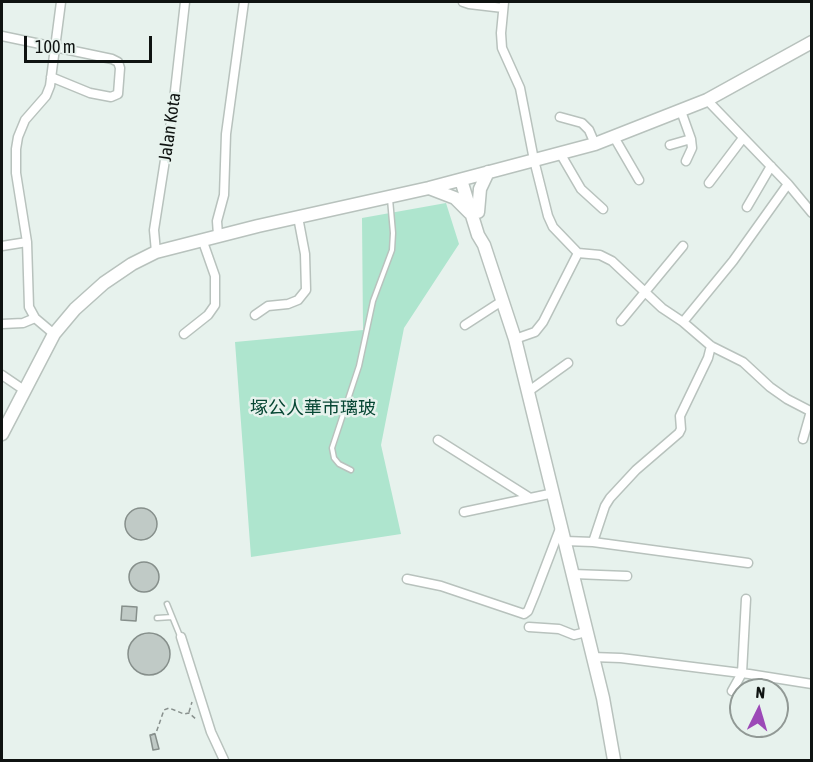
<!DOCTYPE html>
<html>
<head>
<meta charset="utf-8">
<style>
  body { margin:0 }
  #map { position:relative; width:813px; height:762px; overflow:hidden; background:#e7f2ed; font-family:"Asap Condensed",sans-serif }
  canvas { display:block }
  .frame { position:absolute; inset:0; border:3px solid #0f1311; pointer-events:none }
  .north { position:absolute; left:729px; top:678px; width:60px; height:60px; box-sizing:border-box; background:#e7f2ed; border:2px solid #919995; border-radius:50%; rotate:5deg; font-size:16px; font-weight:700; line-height:24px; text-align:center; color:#0f1311 }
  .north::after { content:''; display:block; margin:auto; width:21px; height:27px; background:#9c49b7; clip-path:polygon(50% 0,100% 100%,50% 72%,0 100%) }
  .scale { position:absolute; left:24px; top:36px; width:128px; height:27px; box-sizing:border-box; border:3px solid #0f1311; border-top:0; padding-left:8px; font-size:18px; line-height:21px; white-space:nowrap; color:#0f1311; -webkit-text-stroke:4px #e7f2ed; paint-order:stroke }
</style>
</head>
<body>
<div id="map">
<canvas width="813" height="762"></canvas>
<div class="frame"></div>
<div class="north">N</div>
<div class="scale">100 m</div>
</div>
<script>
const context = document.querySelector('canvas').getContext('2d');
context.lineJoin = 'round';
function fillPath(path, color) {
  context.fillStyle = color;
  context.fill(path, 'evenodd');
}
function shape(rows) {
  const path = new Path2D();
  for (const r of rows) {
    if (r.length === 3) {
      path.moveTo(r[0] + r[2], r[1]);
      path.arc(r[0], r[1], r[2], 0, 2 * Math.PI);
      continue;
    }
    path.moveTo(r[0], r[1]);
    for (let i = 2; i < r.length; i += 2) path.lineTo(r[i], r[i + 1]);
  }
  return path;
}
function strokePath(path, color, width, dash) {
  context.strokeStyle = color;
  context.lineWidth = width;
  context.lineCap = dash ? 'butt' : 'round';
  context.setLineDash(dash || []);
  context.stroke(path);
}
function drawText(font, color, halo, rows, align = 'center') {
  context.font = font + ' "Asap Condensed","Noto Sans SC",sans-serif';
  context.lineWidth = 5;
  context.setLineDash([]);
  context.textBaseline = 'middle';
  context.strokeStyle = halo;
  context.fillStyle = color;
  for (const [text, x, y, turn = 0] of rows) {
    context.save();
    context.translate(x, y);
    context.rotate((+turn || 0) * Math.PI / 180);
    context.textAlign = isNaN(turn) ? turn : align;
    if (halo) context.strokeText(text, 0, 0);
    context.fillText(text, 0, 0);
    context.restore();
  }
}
const green = shape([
  [446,203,459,244,404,328,381,445,401,534,251,557,235,342,363,330,362,218]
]);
const building = shape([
  [141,524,16],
  [144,577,15],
  [122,606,137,607,136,621,121,620,122,606],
  [149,654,21],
  [155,734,159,749,153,750,150,735,155,734]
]);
const path = shape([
  [189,712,192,702],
  [151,735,156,733,164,710,169,708,184,714,189,713,197,720]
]);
const lane = shape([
  [351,470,339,464,334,458,332,448,359,366,373,301,392,250,393,233,390,199],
  [167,604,180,636],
  [157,618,172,617]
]);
const street = shape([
  [463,2,469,4,503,8],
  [504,2,501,33,502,48,520,88,534,160,548,216,553,227,578,253,600,255,612,261,662,308,683,322,711,346,743,362,770,387,787,399,812,412],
  [2,36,112,59,118,62,120,68,118,94,111,97,90,93,51,77],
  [681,111,691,139,692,148,686,161],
  [560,117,582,123,589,130,595,144],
  [614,137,639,180],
  [670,145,691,139],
  [560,153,581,189,603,209],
  [709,183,743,138],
  [788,184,812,213],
  [747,207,771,166],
  [218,235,217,221,224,195,226,134,244,2],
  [2,246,27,242],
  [156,252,154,230,173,109,185,2],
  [255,315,268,306,288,304,298,300,306,290,305,254,298,217],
  [621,321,683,246],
  [683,322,733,261,788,184,707,100],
  [2,324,23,323,35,318],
  [465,325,502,301],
  [54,334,35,318,29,307,27,242,16,173,16,149,18,137,25,120,46,96,50,86,61,2],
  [184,334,208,315,215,305,215,276,202,239],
  [515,339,535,332,543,322,578,253],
  [2,375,24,390],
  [529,391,568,363],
  [803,439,811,411],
  [438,440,530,498],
  [464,512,554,493],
  [565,541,593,542,748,563],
  [593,542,605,506,610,498,636,470,679,433,681,429,680,416,708,358,711,346],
  [573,574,627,576],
  [407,579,441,586,524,614,528,611,535,594,561,526],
  [529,627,559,629,574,635,586,632],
  [181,637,211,732,224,760],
  [592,657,621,658,749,674,812,684],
  [732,691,742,673,746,599]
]);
const secondary = shape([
  [461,180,478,235,484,245,515,339,603,698,614,760],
  [429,188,455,198,470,213],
  [478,212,480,189,488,172],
  [2,434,54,334,75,309,104,283,132,264,156,252,258,226,429,188,595,144,707,100,812,42]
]);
const streetNames = [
  ["Jalan Kota",170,127,-82]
];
const parkNames = [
  ["塚公人華市璃玻",313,408]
];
fillPath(green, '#aee5ce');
fillPath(building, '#c0cac6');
strokePath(building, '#868f8b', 1.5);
strokePath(lane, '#b8c2bd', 7);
strokePath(street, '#b8c2bd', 11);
strokePath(secondary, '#b8c2bd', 15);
strokePath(path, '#88908d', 1.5, [4.5, 3]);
strokePath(lane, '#fff', 4);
strokePath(street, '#fff', 8);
strokePath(secondary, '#fff', 12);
drawText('18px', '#0f1311', '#e7f2ed', streetNames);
drawText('18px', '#064633', '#e7f2ed', parkNames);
</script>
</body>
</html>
